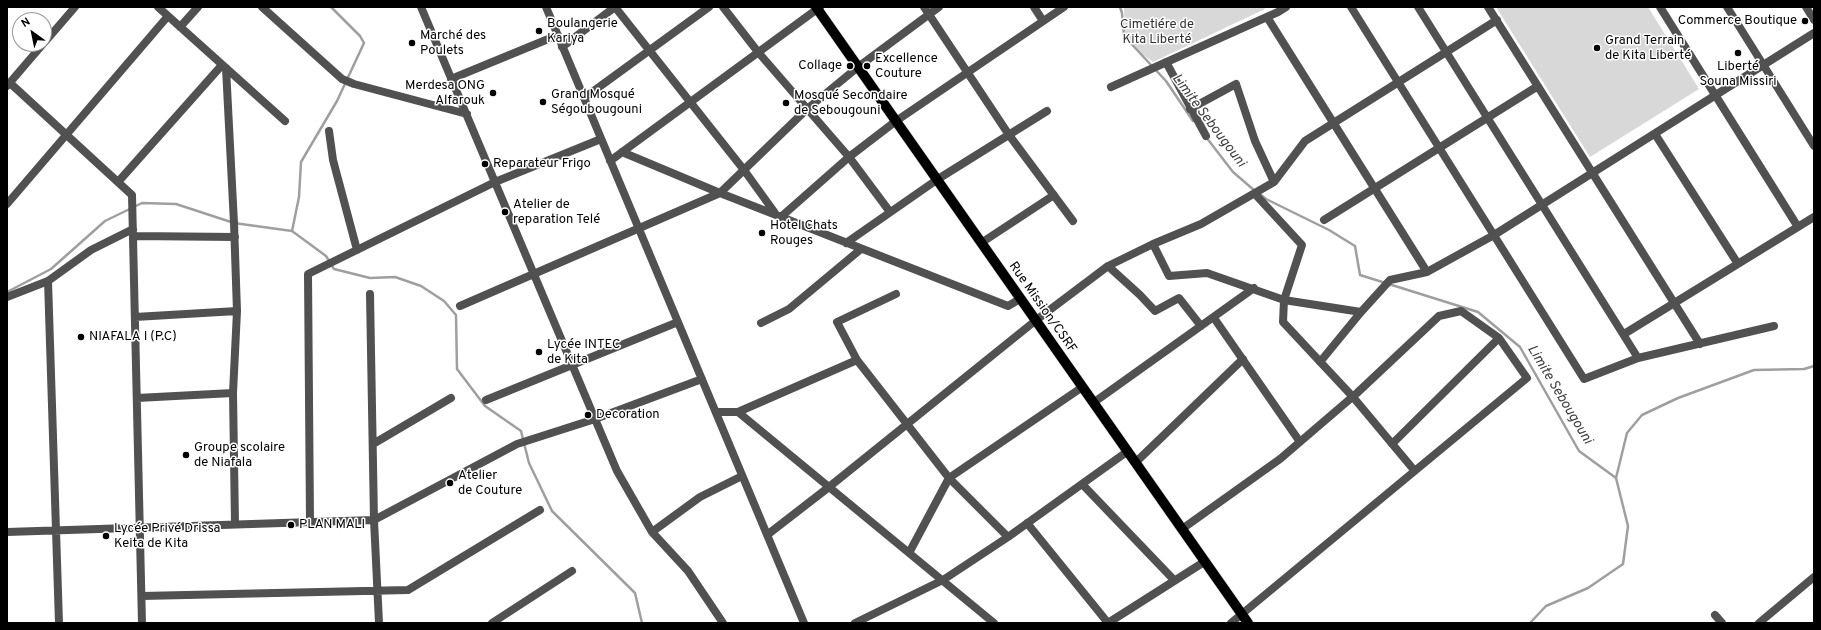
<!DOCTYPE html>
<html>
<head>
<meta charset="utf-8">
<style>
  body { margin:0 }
  #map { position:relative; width:1821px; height:630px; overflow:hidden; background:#fff; font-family:Overpass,sans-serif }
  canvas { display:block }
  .frame { position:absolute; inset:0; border:8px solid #000; pointer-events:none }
  .north { position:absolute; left:12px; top:12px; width:40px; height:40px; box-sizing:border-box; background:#fff; border:1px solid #999; border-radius:50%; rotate:327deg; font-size:11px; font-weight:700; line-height:16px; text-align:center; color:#000 }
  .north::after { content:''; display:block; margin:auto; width:14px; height:18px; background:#000; clip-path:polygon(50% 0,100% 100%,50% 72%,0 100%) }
</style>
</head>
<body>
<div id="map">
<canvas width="1821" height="630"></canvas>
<div class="frame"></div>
<div class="north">N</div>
</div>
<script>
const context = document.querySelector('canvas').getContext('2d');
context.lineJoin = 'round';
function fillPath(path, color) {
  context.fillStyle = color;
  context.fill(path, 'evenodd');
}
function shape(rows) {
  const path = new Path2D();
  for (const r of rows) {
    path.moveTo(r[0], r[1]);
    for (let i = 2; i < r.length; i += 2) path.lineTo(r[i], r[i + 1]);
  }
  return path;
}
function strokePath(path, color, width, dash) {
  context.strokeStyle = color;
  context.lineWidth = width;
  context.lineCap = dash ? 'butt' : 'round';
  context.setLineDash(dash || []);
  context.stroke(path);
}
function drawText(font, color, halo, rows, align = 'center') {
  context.font = font + ' Overpass,sans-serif';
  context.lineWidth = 3;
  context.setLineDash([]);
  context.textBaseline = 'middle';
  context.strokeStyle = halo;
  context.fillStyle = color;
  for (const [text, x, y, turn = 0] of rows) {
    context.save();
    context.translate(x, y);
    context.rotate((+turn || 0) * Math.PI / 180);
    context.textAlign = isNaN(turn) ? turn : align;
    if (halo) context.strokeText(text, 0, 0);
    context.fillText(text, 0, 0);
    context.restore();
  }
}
const green = shape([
  [1124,7,1264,7,1265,9,1153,62,1138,51,1125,34],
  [1496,7,1648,7,1699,89,1590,157]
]);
const stream = shape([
  [1120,7,1122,13,1124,36,1166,81,1193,121],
  [1206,137,1233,172,1255,191],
  [1261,195,1266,199,1329,230,1355,246,1360,275,1478,312,1520,347,1579,451,1616,478,1628,526,1623,564,1588,588,1546,606,1530,623],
  [292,231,299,197,301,162,337,101,364,43,360,36,331,7],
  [7,292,51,269,105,221,142,203,176,204,234,223,292,231,326,256,334,269,370,278,395,277,421,286,444,301,456,315,457,369,485,406,521,431,529,463,552,511,635,593,642,623],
  [1616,478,1627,433,1642,415,1678,398,1754,370,1804,369,1814,366]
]);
const minor = shape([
  [158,7,285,121],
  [262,7,342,79,354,84,467,114],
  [421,7,617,471,652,532,688,571,723,623],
  [546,7,804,623],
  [615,7,744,170,775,213],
  [723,7,758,52,849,157,890,212],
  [924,7,1009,135,1073,221],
  [1034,7,1043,21],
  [1351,7,1584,379,1638,358,1774,326],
  [1418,7,1638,358],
  [1488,7,1700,344],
  [1660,7,1798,227],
  [1727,7,1814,146],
  [1806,7,1814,20],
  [1267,17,1427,272],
  [180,27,198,7],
  [44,43,75,7],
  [562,47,615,7],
  [1166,62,1206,136],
  [226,68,234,223,237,311,233,393,235,524],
  [451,79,558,35],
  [10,83,132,195,142,623],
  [7,86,43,44],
  [1111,87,1278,12,1286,7],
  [584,98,709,7],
  [1190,109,1236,84,1255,141,1274,182],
  [329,131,333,160,357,250],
  [1655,134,1738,264],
  [622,152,720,193,1008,306,1020,299],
  [610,161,820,7],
  [118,182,222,65],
  [1255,194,1302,245,1284,300,1283,322,1353,397,1414,470],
  [7,204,168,16],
  [782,216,849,157,896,121,1064,7],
  [1324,220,1538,86],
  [133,236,235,237],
  [846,243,938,179,1047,111],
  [981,243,1054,195],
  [1153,244,1169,276,1207,273,1284,300,1361,312],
  [1108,266,1140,295,1155,311,1179,298,1201,326],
  [48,281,59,623],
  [370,294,374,520,379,623],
  [896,294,837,322,857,360,949,478,1008,537],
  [7,297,48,281,91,250,133,229],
  [460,306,720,193,807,109,858,67,939,7],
  [135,317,237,311],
  [1214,318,1300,442],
  [761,323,789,309,861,249],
  [1624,334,1814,217],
  [1320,362,1361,312,1390,280,1427,272,1494,235,1814,33],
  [137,398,233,393],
  [486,400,678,322],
  [1093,403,1254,288],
  [716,412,738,412,857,360],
  [738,412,994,623],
  [373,444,451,398],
  [1392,444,1499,338],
  [1136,462,1243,359],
  [1082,484,1174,580],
  [310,522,308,274,495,182,601,139],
  [1027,523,1108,623],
  [1182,529,1280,459,1357,393,1439,316,1461,311,1499,338,1527,378,1231,623],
  [7,532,374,520,517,444,595,419,702,379],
  [652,532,700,497,742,476],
  [767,535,829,487,1035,321,1108,266,1153,244,1201,224,1274,182,1305,141,1497,20],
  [909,553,949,478,1081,388],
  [142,596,408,590,540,510],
  [1715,615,1722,623],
  [492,623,572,571],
  [855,623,943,580,1008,537,1128,451],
  [1108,623,1204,562],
  [1759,623,1814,577]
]);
const major = shape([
  [816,7,1248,623]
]);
const markers = [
  [1805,21,4,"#000"],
  [539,31,4,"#000"],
  [412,43,4,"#000"],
  [1597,48,4,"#000"],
  [1738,53,4,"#000"],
  [850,66,4,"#000"],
  [867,66,4,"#000"],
  [493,93,4,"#000"],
  [543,102,4,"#000"],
  [786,103,4,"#000"],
  [485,164,4,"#000"],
  [505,212,4,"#000"],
  [762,233,4,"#000"],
  [81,337,4,"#000"],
  [539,352,4,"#000"],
  [588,415,4,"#000"],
  [186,455,4,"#000"],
  [450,483,4,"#000"],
  [291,525,4,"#000"],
  [106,536,4,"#000"]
];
const poiNames = [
  ["Commerce Boutique",1797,21,"right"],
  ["Boulangerie",547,24],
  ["Kariya",547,39],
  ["Marché des",420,36],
  ["Poulets",420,51],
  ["Grand Terrain",1605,41],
  ["de Kita Liberté",1605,56],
  ["Excellence",875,59],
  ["Couture",875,74],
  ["Collage",842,66,"right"],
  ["Liberté",1738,67,"center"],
  ["Souna Missiri",1738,82,"center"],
  ["Merdesa ONG",485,86,"right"],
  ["Alfarouk",485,101,"right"],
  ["Grand Mosqué",551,95],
  ["Ségoubougouni",551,110],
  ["Mosqué Secondaire",794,96],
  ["de Sebougouni",794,111],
  ["Reparateur Frigo",493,164],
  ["Atelier de",513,205],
  ["reparation Telé",513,220],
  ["Hotel Chats",770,226],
  ["Rouges",770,241],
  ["NIAFALA I (P.C)",89,337],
  ["Lycée INTEC",547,345],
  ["de Kita",547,360],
  ["Decoration",596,415],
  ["Groupe scolaire",194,448],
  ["de Niafala",194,463],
  ["Atelier",458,476],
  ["de Couture",458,491],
  ["PLAN MALI",299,525],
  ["Lycée Privé Drissa",114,529],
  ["Keita de Kita",114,544]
];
const parkNames = [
  ["Cimetiére de",1157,25],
  ["Kita Liberté",1157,40]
];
const streetNames = [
  ["Rue Mission/CSRF",1042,308,55]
];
const waterNames = [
  ["Limite Sebougouni",1208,121,53],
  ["Limite Sebougouni",1559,395,59]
];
fillPath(green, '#d8d8d8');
strokePath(stream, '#9f9f9f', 2.5);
strokePath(major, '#dbdbdb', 11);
strokePath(minor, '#515151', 8);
strokePath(major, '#000', 10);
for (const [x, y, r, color] of markers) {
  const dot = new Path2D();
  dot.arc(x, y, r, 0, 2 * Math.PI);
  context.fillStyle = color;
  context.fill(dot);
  strokePath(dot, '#fff', 1.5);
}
drawText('13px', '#000', '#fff', poiNames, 'left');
drawText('13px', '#2f2f2f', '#fff', parkNames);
drawText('13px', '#000', '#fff', streetNames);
drawText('italic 14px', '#404040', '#fff', waterNames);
</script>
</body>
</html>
